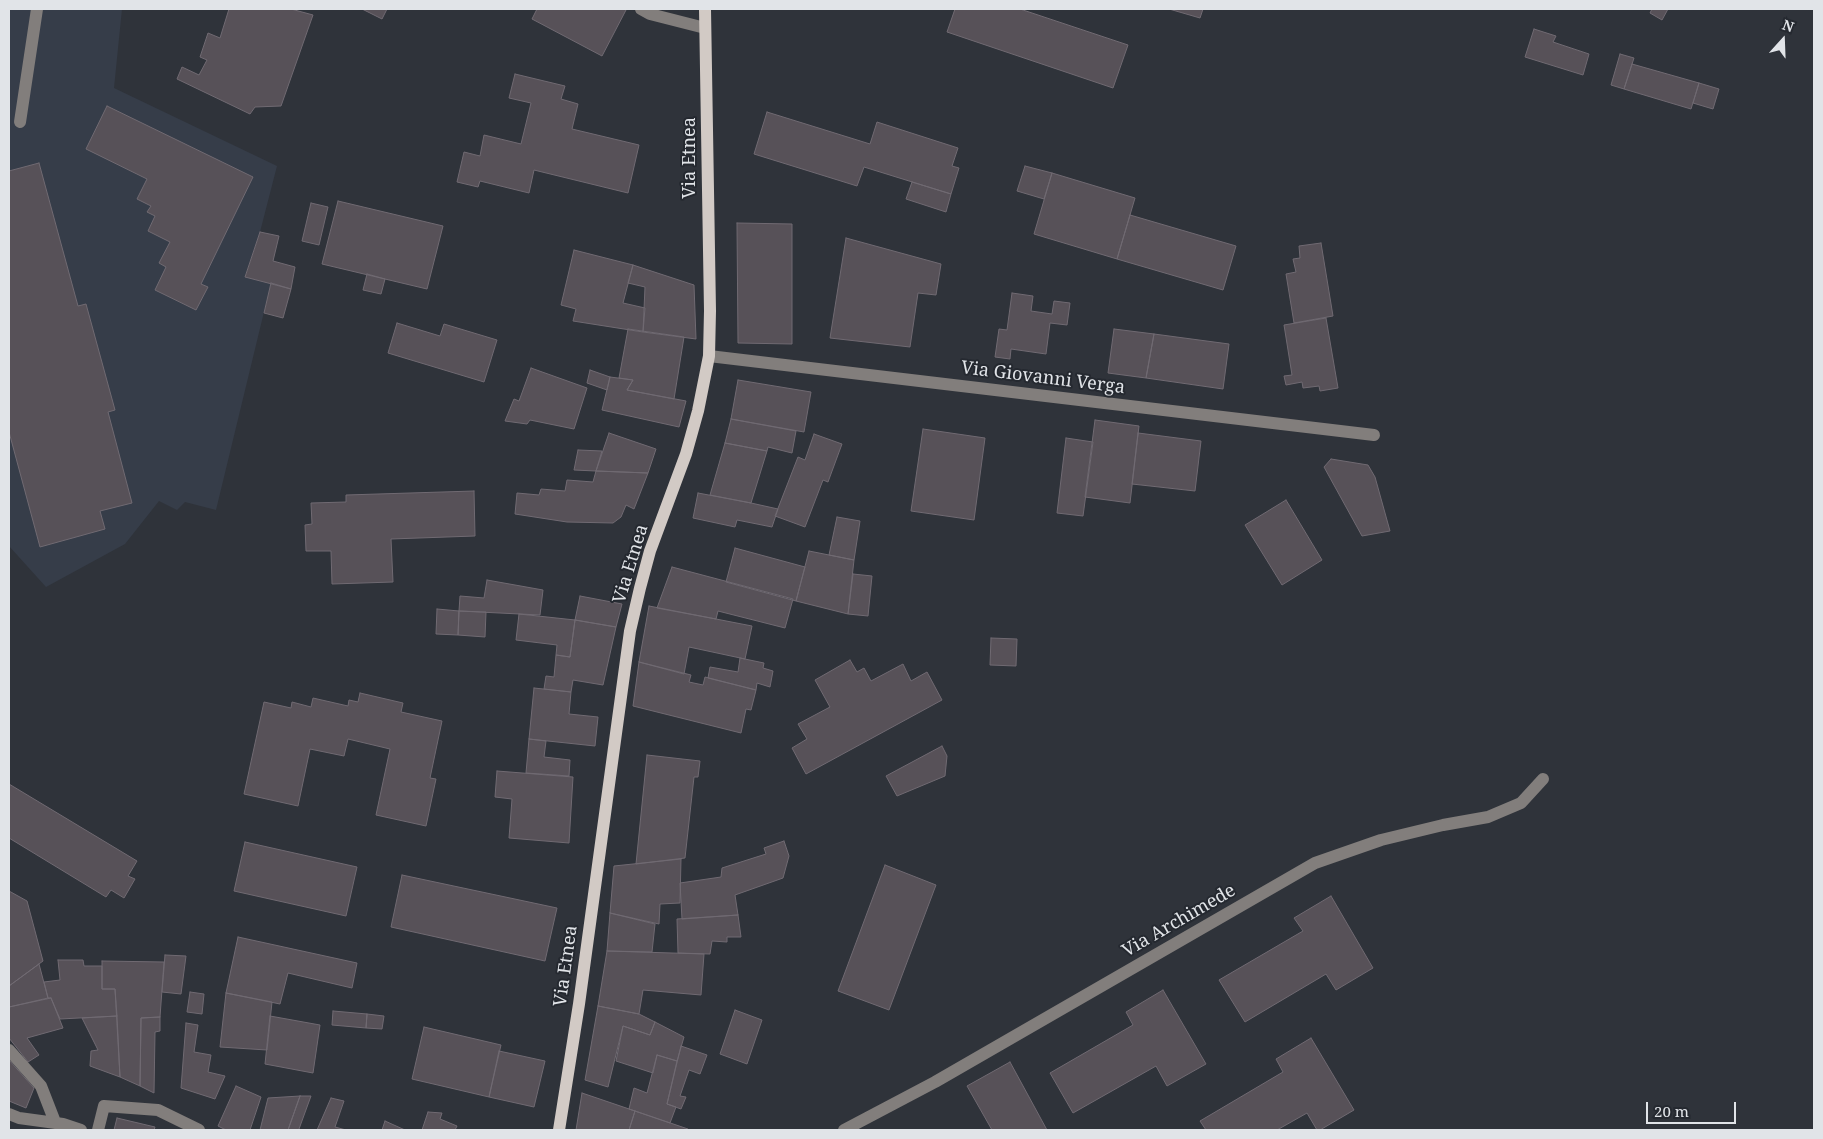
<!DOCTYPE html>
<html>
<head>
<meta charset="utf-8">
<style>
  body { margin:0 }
  #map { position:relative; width:1823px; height:1139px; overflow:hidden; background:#2f333a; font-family:"Noto Serif",serif }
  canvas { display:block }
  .frame { position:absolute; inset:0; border:10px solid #e1e4e8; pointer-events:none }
  .north { position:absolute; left:1758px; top:15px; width:50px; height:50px; -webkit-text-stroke:4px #252930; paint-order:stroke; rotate:20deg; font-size:14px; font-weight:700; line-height:20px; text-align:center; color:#e1e4e8 }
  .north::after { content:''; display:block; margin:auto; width:18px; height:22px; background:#e1e4e8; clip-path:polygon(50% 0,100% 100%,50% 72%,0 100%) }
  .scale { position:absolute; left:1646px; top:1102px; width:90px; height:22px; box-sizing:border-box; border:2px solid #e1e4e8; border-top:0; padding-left:6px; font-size:15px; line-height:18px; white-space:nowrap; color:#e1e4e8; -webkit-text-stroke:4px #252930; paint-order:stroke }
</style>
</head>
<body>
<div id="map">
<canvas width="1823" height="1139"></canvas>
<div class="frame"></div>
<div class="north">N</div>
<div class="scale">20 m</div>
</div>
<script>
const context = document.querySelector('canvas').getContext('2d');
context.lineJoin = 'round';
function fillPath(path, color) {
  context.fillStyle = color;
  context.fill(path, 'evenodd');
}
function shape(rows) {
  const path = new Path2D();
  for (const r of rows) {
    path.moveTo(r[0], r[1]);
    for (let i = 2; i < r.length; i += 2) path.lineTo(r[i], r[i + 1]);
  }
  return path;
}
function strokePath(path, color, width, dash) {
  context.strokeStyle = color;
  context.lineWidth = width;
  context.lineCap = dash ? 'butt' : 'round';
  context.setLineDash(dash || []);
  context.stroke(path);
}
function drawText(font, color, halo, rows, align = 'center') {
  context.font = font + ' "Noto Serif",serif';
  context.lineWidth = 4;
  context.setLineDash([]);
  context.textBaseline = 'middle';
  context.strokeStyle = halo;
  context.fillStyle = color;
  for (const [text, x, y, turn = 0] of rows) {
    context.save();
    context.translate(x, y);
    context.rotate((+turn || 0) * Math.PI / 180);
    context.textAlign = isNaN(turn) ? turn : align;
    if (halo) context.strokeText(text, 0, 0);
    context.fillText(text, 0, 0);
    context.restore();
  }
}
const built = shape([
  [9,9,122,9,114,88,277,166,260,232,245,276,271,283,216,510,185,502,177,510,159,501,125,544,46,587,9,546]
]);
const building = shape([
  [229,9,291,9,313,15,281,106,255,107,250,114,177,79,182,67,199,75,207,60,200,57,208,33,220,38,229,9],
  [362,9,387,9,382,19,362,9],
  [537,9,624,9,626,10,602,56,532,19,537,9],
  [955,9,1020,9,1128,45,1113,88,947,32,955,9],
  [1169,9,1203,9,1200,18,1169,9],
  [1652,9,1668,9,1662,20,1650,13,1652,9],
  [1534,29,1556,36,1553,42,1589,54,1583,75,1525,57,1534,29],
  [1620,54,1634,58,1624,89,1611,85,1620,54],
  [1632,64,1699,83,1691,109,1624,89,1632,64],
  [515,74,565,86,561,99,578,104,572,129,639,145,628,193,534,170,529,193,480,181,478,187,457,182,464,152,480,156,484,135,521,144,531,103,509,98,515,74],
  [1699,83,1719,89,1713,109,1693,103,1699,83],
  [107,106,253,177,201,284,208,287,196,310,155,290,166,267,159,263,170,242,148,231,155,216,147,212,151,206,137,199,147,179,86,149,107,106],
  [767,112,870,144,877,122,958,148,952,166,959,168,951,194,864,167,857,186,754,154,767,112],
  [39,163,78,306,86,304,115,410,108,412,132,503,100,511,105,529,40,547,9,432,9,171,39,163],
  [1025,166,1052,173,1044,199,1017,191,1025,166],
  [1052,173,1135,198,1117,259,1034,234,1052,173],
  [912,182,951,194,946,212,906,199,912,182],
  [338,201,443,226,427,289,322,264,338,201],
  [311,203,328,207,319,245,302,241,311,203],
  [1130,215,1236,246,1223,290,1117,259,1130,215],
  [737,223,792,224,792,344,738,343,737,223],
  [260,232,279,236,273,261,295,267,291,289,245,277,260,232],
  [846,238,941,264,936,295,918,293,910,347,830,338,846,238],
  [1321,243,1333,316,1294,323,1286,274,1296,272,1293,259,1300,258,1299,246,1321,243],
  [574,250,633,265,623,303,645,308,643,332,573,321,576,309,561,305,574,250],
  [633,265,694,285,696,339,643,332,645,287,628,283,633,265],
  [367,274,385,279,381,294,363,290,367,274],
  [271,283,291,289,283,318,264,313,271,283],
  [1012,293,1033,296,1031,311,1052,314,1054,301,1070,303,1067,325,1050,323,1046,354,1011,349,1010,359,995,357,999,329,1007,330,1012,293],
  [1326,318,1338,388,1320,391,1319,386,1303,388,1302,382,1286,385,1284,376,1292,375,1284,325,1326,318],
  [397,323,440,336,444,324,497,340,484,382,388,353,397,323],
  [628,329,684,337,674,399,627,390,633,380,619,378,628,329],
  [1114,329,1154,334,1146,378,1108,373,1114,329],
  [1154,334,1229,344,1223,389,1146,378,1154,334],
  [531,368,587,388,574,429,530,420,527,424,505,421,514,399,519,401,531,368],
  [590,370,610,377,607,390,587,383,590,370],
  [610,377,633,380,627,390,686,401,679,427,602,410,610,377],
  [738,380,811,392,804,432,731,419,738,380],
  [731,419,796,431,792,453,768,447,767,451,725,443,731,419],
  [1095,420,1139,426,1130,503,1085,497,1095,420],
  [923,429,985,438,974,520,911,511,923,429],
  [609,433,656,449,648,473,596,471,609,433],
  [1138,433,1201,441,1195,491,1132,484,1138,433],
  [814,434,842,444,828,482,823,480,805,527,775,516,798,457,805,460,814,434],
  [1066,438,1093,442,1083,516,1057,513,1066,438],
  [725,443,767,451,751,503,710,495,725,443],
  [578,450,602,451,596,471,574,470,578,450],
  [1331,459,1368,465,1375,477,1390,531,1362,536,1324,467,1331,459],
  [596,471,648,473,634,509,626,505,621,517,613,523,567,522,515,514,517,493,539,495,541,489,565,491,567,480,593,482,596,471],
  [474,491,475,536,391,539,393,582,332,584,331,551,306,551,305,525,312,524,311,503,346,502,346,495,474,491],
  [698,493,751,503,778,509,772,527,737,520,735,527,693,518,698,493],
  [1286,500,1322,560,1282,585,1245,525,1286,500],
  [837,517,860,521,854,560,829,555,837,517],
  [735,548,805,567,796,601,726,582,735,548],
  [809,551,854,560,848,614,796,601,809,551],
  [672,567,793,599,785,628,718,611,716,619,657,608,672,567],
  [853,574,872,576,868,616,848,614,853,574],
  [487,580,543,590,540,615,459,611,460,596,484,598,487,580],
  [580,596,622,604,616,627,575,620,580,596],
  [649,606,752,626,745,659,689,647,684,674,639,662,649,606],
  [437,609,459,611,458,635,436,634,437,609],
  [459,611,486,612,485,637,458,635,459,611],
  [519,614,575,620,570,657,556,655,557,645,516,640,519,614],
  [575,620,616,627,603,685,573,680,571,692,544,689,546,676,554,677,556,655,570,657,575,620],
  [991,638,1017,639,1016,666,990,665,991,638],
  [740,658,764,663,763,668,773,671,770,687,757,683,756,690,708,678,710,667,738,672,740,658],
  [850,660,857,672,864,668,871,681,903,664,911,681,927,672,942,700,806,774,792,748,807,739,798,724,830,707,815,680,850,660],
  [639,662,691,675,689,682,703,685,705,677,756,690,751,710,746,709,741,733,633,706,639,662],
  [534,688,571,692,569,714,598,717,595,746,529,739,534,688],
  [360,693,403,703,401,712,442,721,430,778,436,779,426,826,376,815,390,749,348,739,344,756,310,749,298,806,244,794,264,702,291,708,292,702,311,707,313,698,348,706,349,700,358,702,360,693],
  [529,739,546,741,544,757,570,760,569,776,526,773,529,739],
  [942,746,947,756,945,776,897,796,886,776,942,746],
  [647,755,700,761,698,777,694,777,685,858,636,864,647,755],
  [497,771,573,777,569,843,509,838,512,799,495,797,497,771],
  [9,784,137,861,128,876,135,879,124,898,111,890,106,897,9,838,9,784],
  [784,841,789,856,783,878,735,895,738,915,682,919,680,883,721,877,722,868,766,854,764,848,784,841],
  [245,842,357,867,346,916,234,891,245,842],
  [681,859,680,903,660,904,659,924,610,913,614,866,681,859],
  [885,865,936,885,889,1010,838,991,885,865],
  [402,875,557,908,545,961,391,927,402,875],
  [9,891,27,901,43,961,9,986,9,891],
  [1331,896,1373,968,1336,990,1326,974,1245,1022,1219,980,1303,931,1294,918,1331,896],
  [610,913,655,924,652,952,607,951,610,913],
  [738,915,741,937,727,937,727,942,712,941,710,954,678,953,677,919,738,915],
  [238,937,357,963,352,988,288,973,280,1004,226,993,238,937],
  [607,951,704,954,701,995,643,990,639,1014,598,1006,607,951],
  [165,955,186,956,181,994,162,992,165,955],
  [58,960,83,960,84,966,102,966,102,989,115,989,117,1016,60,1019,51,998,48,998,44,982,60,980,58,960],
  [102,961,164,962,160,1017,141,1018,140,1086,120,1077,115,989,102,989,102,961],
  [39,964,48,998,9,1007,9,986,39,964],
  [1163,990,1206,1064,1167,1086,1156,1066,1073,1113,1050,1073,1133,1025,1126,1012,1163,990],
  [190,992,204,994,202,1014,187,1012,190,992],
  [226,993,272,1002,267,1050,220,1047,226,993],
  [51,998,63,1028,27,1038,39,1055,28,1062,9,1038,9,1007,51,998],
  [598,1006,639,1014,655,1022,650,1035,623,1026,608,1087,585,1080,598,1006],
  [735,1010,762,1020,747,1064,720,1054,735,1010],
  [333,1011,367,1014,366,1028,332,1025,333,1011],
  [367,1014,384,1016,382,1029,366,1028,367,1014],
  [117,1016,120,1077,90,1066,91,1051,98,1050,82,1018,117,1016],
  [270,1016,320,1025,313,1073,265,1064,270,1016],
  [160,1017,160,1031,155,1032,154,1093,140,1086,141,1018,160,1017],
  [655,1022,684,1037,677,1061,657,1055,653,1073,616,1061,623,1026,650,1035,655,1022],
  [186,1023,198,1025,194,1052,211,1055,208,1072,225,1076,215,1099,181,1088,186,1023],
  [424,1027,501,1045,489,1097,412,1079,424,1027],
  [1311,1038,1354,1110,1320,1130,1317,1130,1307,1113,1277,1130,1206,1130,1200,1121,1283,1072,1276,1059,1311,1038],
  [681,1046,707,1055,700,1074,689,1070,680,1096,686,1097,681,1109,667,1104,681,1046],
  [499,1051,545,1061,534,1107,489,1097,499,1051],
  [657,1055,677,1061,667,1104,676,1107,670,1123,629,1109,634,1088,647,1093,657,1055],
  [9,1060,34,1088,26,1108,9,1101,9,1060],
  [1010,1062,1047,1130,992,1130,967,1086,1010,1062],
  [236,1086,261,1097,250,1130,226,1130,218,1126,236,1086],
  [582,1093,635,1111,629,1130,576,1130,582,1093],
  [300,1096,288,1130,260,1130,268,1098,300,1096],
  [300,1096,311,1096,299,1129,300,1130,288,1130,300,1096],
  [331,1098,344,1101,335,1127,346,1130,317,1130,331,1098],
  [635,1111,688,1129,687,1130,629,1130,635,1111],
  [428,1112,442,1113,440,1119,457,1126,455,1130,422,1130,428,1112],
  [117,1118,155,1127,154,1130,114,1130,117,1118],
  [385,1121,405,1130,382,1130,385,1121]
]);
const minor = shape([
  [641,9,650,14,705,28],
  [20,122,37,9],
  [709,356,1374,435],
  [9,1050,41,1086,55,1122],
  [9,1114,19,1118,63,1124,81,1130],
  [98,1130,104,1106,158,1110,199,1130],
  [844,1130,935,1082,1315,863,1381,840,1443,825,1488,817,1521,803,1543,779]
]);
const major = shape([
  [559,1130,579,1004,630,631,640,588,650,551,686,454,698,411,709,356,710,311,705,9]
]);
const streetNames = [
  ["Via Etnea",690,158,-90],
  ["Via Giovanni Verga",1043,378,7],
  ["Via Etnea",631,564,-73],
  ["Via Archimede",1179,921,-30],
  ["Via Etnea",566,966,-82]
];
fillPath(built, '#363d49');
fillPath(building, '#575158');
strokePath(building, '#706a72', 1);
strokePath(minor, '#827e7c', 12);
strokePath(major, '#d2cac5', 12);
drawText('18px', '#e1e4e8', '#252930', streetNames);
</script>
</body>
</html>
